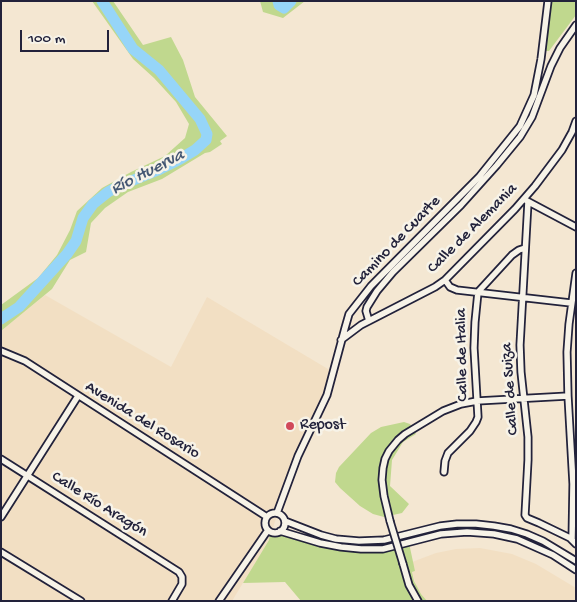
<!DOCTYPE html>
<html>
<head>
<meta charset="utf-8">
<style>
  body { margin:0 }
  #map { position:relative; width:577px; height:602px; overflow:hidden; background:#f4e7d2; font-family:"Gochi Hand",sans-serif }
  canvas { display:block }
  .frame { position:absolute; inset:0; border:2px solid #22223b; pointer-events:none }
  .scale { position:absolute; left:20px; top:30px; width:89px; height:22px; box-sizing:border-box; border:2px solid #22223b; border-top:0; padding-left:6px; font-size:15px; line-height:18px; white-space:nowrap; color:#22223b; -webkit-text-stroke:4px #f7f3e8; paint-order:stroke }
</style>
</head>
<body>
<div id="map">
<canvas width="577" height="602"></canvas>
<div class="frame"></div>
<div class="scale">100 m</div>
</div>
<script>
const context = document.querySelector('canvas').getContext('2d');
context.lineJoin = 'round';
function fillPath(path, color) {
  context.fillStyle = color;
  context.fill(path, 'evenodd');
}
function shape(rows) {
  const path = new Path2D();
  for (const r of rows) {
    if (r.length === 3) {
      path.moveTo(r[0] + r[2], r[1]);
      path.arc(r[0], r[1], r[2], 0, 2 * Math.PI);
      continue;
    }
    path.moveTo(r[0], r[1]);
    for (let i = 2; i < r.length; i += 2) path.lineTo(r[i], r[i + 1]);
  }
  return path;
}
function strokePath(path, color, width, dash) {
  context.strokeStyle = color;
  context.lineWidth = width;
  context.lineCap = dash ? 'butt' : 'round';
  context.setLineDash(dash || []);
  context.stroke(path);
}
function drawText(font, color, halo, rows, align = 'center') {
  context.font = font + ' "Gochi Hand",sans-serif';
  context.lineWidth = 5;
  context.setLineDash([]);
  context.textBaseline = 'middle';
  context.strokeStyle = halo;
  context.fillStyle = color;
  for (const [text, x, y, turn = 0] of rows) {
    context.save();
    context.translate(x, y);
    context.rotate((+turn || 0) * Math.PI / 180);
    context.textAlign = isNaN(turn) ? turn : align;
    if (halo) context.strokeText(text, 0, 0);
    context.fillText(text, 0, 0);
    context.restore();
  }
}
const built = shape([
  [45,295,171,367,207,297,333,372,320,411,281,503,269,540,232,601,1,601,1,331],
  [480,548,512,554,536,564,576,588,576,601,427,601,421,594,417,588,412,572,415,571,412,562,436,553,456,549]
]);
const green = shape([
  [92,1,113,1,143,45,171,37,183,60,195,97,227,136,220,141,222,144,210,152,205,153,162,179,128,192,105,208,91,223,86,252,70,260,52,289,1,331,1,305,38,278,57,255,70,230,77,211,102,188,131,172,165,156,185,138,189,124,176,102,154,78,133,59],
  [260,1,305,1,283,18,263,12],
  [548,1,576,1,576,15,549,51,542,51],
  [404,422,410,424,416,434,403,442,392,460,390,486,409,504,402,513,384,517,373,514,360,506,340,488,335,482,336,473,339,467,371,433,381,427],
  [280,531,361,549,409,543,415,571,412,572,414,581,421,594,427,601,301,601,285,582,243,583,269,540,270,532,277,533]
]);
const river = shape([
  [278,1,279,5,284,8,291,1],
  [1,319,19,307,67,254,76,241,83,218,93,204,108,192,119,186,158,170,180,159,195,150,206,140,207,134,200,119,159,70,133,49,102,1]
]);
const minor = shape([
  [527,201,576,227],
  [528,202,520,345,521,372,528,437,528,460,525,515,527,518,539,523,570,538,576,544],
  [445,280,450,287,457,290,571,303],
  [369,321,366,311,367,307,377,291,393,272,461,205,497,165,520,137,532,117,551,66,560,48,576,25],
  [341,340,361,325,435,287,445,280,515,209,535,186,562,150,572,132,576,121],
  [1,351,25,361,267,517],
  [1,459,179,572,182,577,182,584,172,601],
  [444,472,445,461,448,453,470,431,476,422,478,417,474,348,475,322,478,292,512,255,519,250,525,248],
  [277,513,298,456,327,395,345,328,349,314,371,286,479,177,520,126,534,95,541,59,548,1],
  [275,523,10],
  [1,517,78,396],
  [285,521,321,535,336,539,359,541,384,540,440,526,457,524,476,524,494,526,511,529,527,534,543,541,576,561],
  [390,521,384,496,382,480,383,468,385,459,389,451,398,440,405,434,443,411,461,404,477,401,568,396],
  [280,531,320,543,341,547,361,549,383,549,441,534,467,532,494,534,517,539,553,555,576,570],
  [572,540,573,484,568,396,567,352,569,324,576,273],
  [1,552,81,601],
  [403,564,409,585,418,601],
  [219,601,268,530]
]);
const minorBridge = shape([
  [390,521,403,564]
]);
const markers = [
  [290,426,5,"#d1495b"]
];
const streetNames = [
  ["Calle de Alemania",473,229,-45],
  ["Camino de Cuarte",397,242,-46],
  ["Calle de Italia",463,355,-91],
  ["Calle de Suiza",511,389,-94],
  ["Avenida del Rosario",142,421,32],
  ["Calle Río Aragón",99,505,32]
];
const poiNames = [
  ["Repost",300,426]
];
const waterNames = [
  ["Río Huerva",148,173,-27]
];
fillPath(built, '#f2dfc3');
fillPath(green, '#c0d88e');
strokePath(river, '#96d5f8', 11);
strokePath(minor, '#22223b', 9);
strokePath(minor, '#f7f3e8', 5.5);
strokePath(minorBridge, '#22223b', 9, []);
strokePath(minorBridge, '#f7f3e8', 5.5);
for (const [x, y, r, color] of markers) {
  const dot = new Path2D();
  dot.arc(x, y, r, 0, 2 * Math.PI);
  context.fillStyle = color;
  context.fill(dot);
  strokePath(dot, '#f7f3e8', 2);
}
drawText('16px', '#22223b', '#f7f3e8', streetNames);
drawText('16px', '#22223b', '#f7f3e8', poiNames, 'left');
drawText('italic 18px', '#455874', '#f7f3e8', waterNames);
</script>
</body>
</html>
